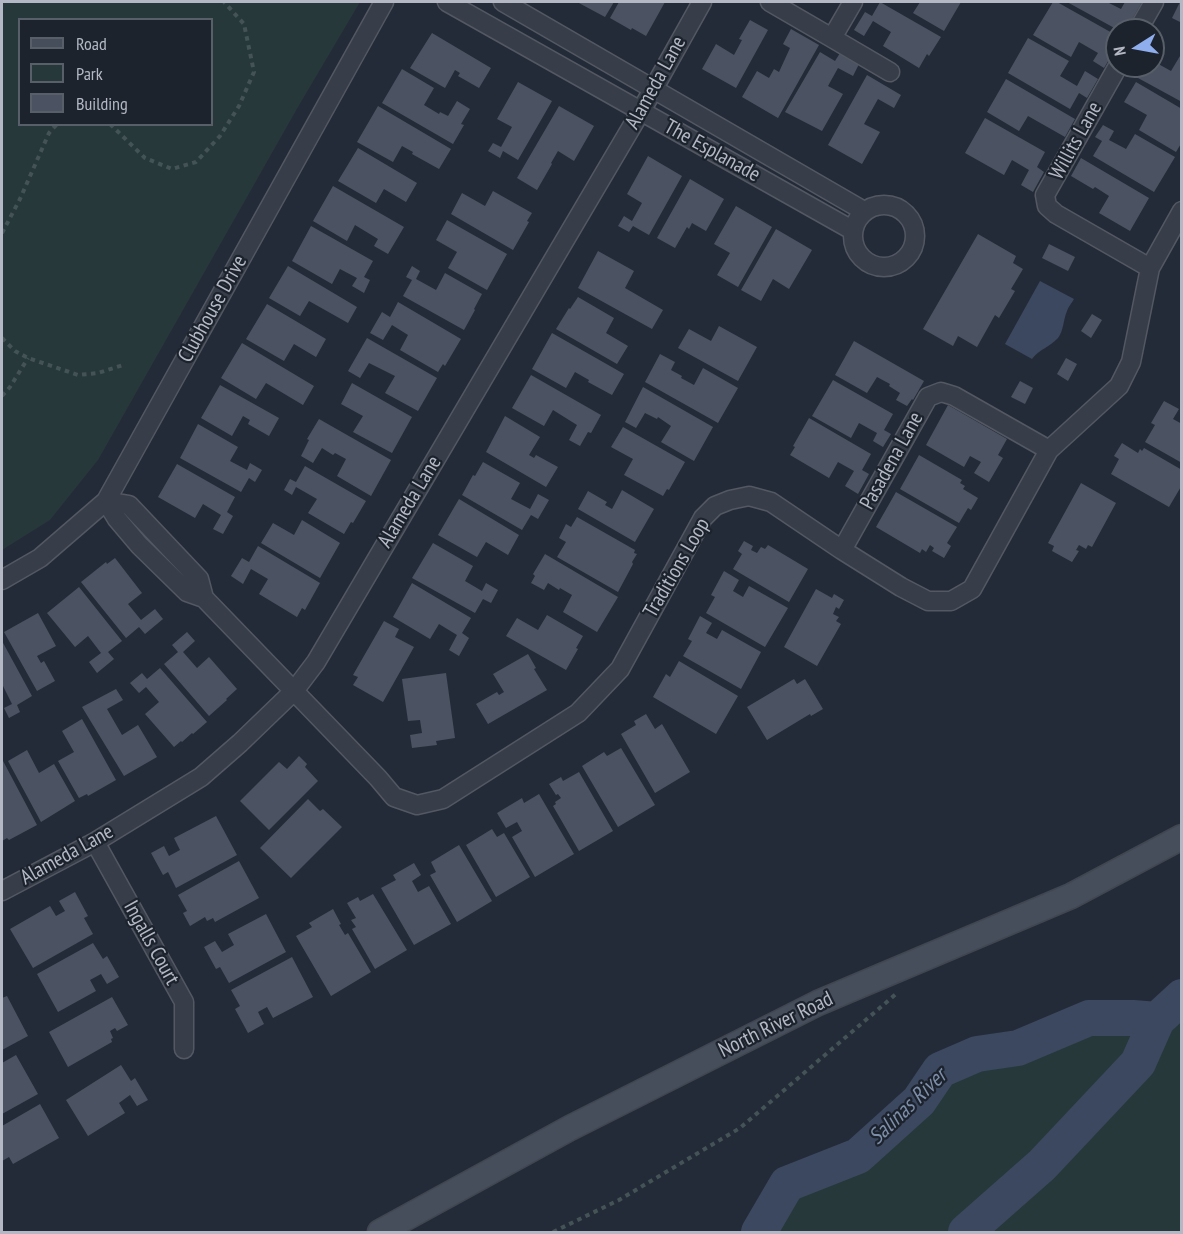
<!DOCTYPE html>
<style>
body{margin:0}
#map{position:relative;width:1183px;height:1234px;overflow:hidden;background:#242b38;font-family:"PT Sans Narrow",sans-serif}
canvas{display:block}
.frame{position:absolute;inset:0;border:3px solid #b3b8c4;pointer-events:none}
.legend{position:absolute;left:18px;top:18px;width:195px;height:108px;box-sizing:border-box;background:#1d232d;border:2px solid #595f69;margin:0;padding:8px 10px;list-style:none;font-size:18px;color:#b3b8c4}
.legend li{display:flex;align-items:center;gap:12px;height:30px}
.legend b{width:30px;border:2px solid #595f69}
.north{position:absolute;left:1105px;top:18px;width:60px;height:60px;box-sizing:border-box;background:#1d232d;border:2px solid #595f69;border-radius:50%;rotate:259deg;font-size:16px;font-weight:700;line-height:24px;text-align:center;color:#b3b8c4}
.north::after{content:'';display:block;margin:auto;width:21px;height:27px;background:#8faeed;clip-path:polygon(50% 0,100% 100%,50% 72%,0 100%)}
</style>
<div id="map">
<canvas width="1183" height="1234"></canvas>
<div class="frame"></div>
<ul class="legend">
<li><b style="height:8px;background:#464d5b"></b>Road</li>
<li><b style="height:16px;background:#27383a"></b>Park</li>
<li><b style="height:16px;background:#4b5261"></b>Building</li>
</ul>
<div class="north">N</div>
</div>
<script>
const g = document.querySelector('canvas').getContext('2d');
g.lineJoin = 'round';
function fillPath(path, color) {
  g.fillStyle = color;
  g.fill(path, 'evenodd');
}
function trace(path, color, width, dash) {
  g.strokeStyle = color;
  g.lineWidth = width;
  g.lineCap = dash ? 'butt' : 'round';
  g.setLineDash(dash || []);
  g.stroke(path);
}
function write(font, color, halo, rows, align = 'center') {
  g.font = font + ' "PT Sans Narrow",sans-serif';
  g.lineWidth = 4.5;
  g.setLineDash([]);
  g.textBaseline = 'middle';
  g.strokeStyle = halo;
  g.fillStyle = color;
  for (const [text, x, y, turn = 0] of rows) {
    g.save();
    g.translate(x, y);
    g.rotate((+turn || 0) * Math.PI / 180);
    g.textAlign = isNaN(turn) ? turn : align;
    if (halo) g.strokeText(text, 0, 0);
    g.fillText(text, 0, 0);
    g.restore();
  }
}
const green = new Path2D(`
 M2,2H360L298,107L98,460L50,520L2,550ZM20,20H212V124H20Z
 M1181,1010V1232H772L798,1190L875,1151L925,1108L943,1082L973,1065L1028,1055L1067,1036L1112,1027L1156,1032Z`);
const water = new Path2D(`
 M1040,281L1074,299C1072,303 1068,307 1067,311C1063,320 1064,330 1058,338C1050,347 1038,350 1032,359L1005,344Z`);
const river = new Path2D(`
 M759,1232L787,1184L858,1156L919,1101L940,1070L977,1054L1018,1048L1089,1018H1133L1157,1020L1182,997
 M966,1232L1042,1165L1138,1063L1157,1020`);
const building = new Path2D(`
 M577,2H614L605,17Z
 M619,2H665L646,36L632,28L631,30L610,18Z
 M880,2L941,37L929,56L927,54L919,68L883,46L891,32L873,21L864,36L854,30L865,12L872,16Z
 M920,2H961L944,31L913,13Z
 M1053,2H1057L1114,34L1105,49L1113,53L1104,68L1093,61L1098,53L1079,42L1071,57L1033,35Z
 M1067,2H1107L1121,9L1125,2H1142L1126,30H1118Z
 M1180,2H1182V23L1172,18Z
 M750,20L768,30L736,88L702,69L716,44L734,55L742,40L739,39Z
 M791,29L819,45L778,118L742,97L757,71L769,78L774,69L779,72L790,48L783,44Z
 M432,33L491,68L479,88L458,76L460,73L455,70L445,88L410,68Z
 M1028,38L1069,61L1060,76L1077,86L1085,71L1098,79L1087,98L1079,93L1070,109L1008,73Z
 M820,52L835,61L840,53L859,64L853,76L838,68L828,86L843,94L822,131L785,112Z
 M1180,56L1182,57V102L1138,78L1145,66H1153V61L1171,71Z
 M402,69L434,88L424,105L439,114L440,112L448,116L457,101L470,109L461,124L464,125L453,144L382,103Z
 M867,75L901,95L894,108L878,99L864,124L880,132L862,164L828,145Z
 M1006,79L1075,119L1065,137L1028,116L1019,131L987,112Z
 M518,82L552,101L518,160L503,151L500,158L488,151L493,143L501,147L512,127L497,119Z
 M1136,82L1182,109V142L1176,152L1139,130L1147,115L1124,102Z
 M378,106L451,149L439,169L412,154L413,152L402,146L393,162L357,142Z
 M559,106L594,126L574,161L558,151L551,163L552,164L537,190L517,178Z
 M985,118L1045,152L1037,167L1044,172L1033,192L1021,185L1029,170L1012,160L1004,175L965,153Z
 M1103,125L1114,131L1109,140L1126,149L1135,134L1175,157L1154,192L1093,156L1102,141L1095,137Z
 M358,148L417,183L406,202L384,189L376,203L338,181Z
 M648,156L682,176L649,235L633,226L629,232L618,226L624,216L632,221L642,203L627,194Z
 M1081,158L1149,198L1130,231L1099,213L1109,196L1095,187L1093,189L1071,176Z
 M690,179L724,199L706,231L692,223L689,229L687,227L675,248L657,238Z
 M333,186L404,227L388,254L374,246L378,239L355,225L347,241L313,221Z
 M493,191L532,213L527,221L529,222L513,250L451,214L462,193L485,206Z
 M736,206L772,227L738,287L717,275L730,253L714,244Z
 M447,220L507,254L487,290L448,268L457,252L436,240Z
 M311,226L373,261L364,277L370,280L364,293L352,286L357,278L340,269L332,284L292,261Z
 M776,229L812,250L789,289L773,279L761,301L741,290Z
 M978,234L1016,256L1013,263L1023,269L1011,289L1015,291L999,318L995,315L977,347L958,336L953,346L923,329Z
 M1049,244L1075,257L1068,271L1042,258Z
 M598,251L634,271L625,288L663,310L652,329L578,288Z
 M288,266L357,307L348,323L309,301L300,316L269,298Z
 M412,266L420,271L416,279L436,290L445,273L482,294L474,309L475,310L464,330L403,296L412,280L406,277Z
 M578,297L614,318L606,333L628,346L617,364L556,329L569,308L570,309Z
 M398,302L461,339L445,366L443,364L438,372L400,350L408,335L392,325L383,340L370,333L382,312L390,317Z
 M267,304L326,339L316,357L294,344L284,361L246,339Z
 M1092,314L1102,320L1091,338L1081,331Z
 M719,326L757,347L738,381L678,348L689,329L711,341Z
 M552,333L624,374L612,395L588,382L589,380L575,372L566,388L532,369Z
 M367,338L437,378L418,411L385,393L395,376L369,363L360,378L348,371Z
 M854,341L924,381L913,400L912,399L907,406L896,400L900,393L889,386L890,384L877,377L867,393L835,375Z
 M242,343L314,386L303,405L266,383L256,399L221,378Z
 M660,354L675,362L671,370L682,376L681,378L694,385L703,368L738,388L718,423L645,382Z
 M1066,358L1077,364L1068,381L1057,374Z
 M531,375L601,415L591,433L588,432L580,446L569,440L577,425L553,410L544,426L512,408Z
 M833,380L893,414L884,430L891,434L883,447L873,441L877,433L859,423L851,438L812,416Z
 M1020,381L1033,388L1025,404L1011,397Z
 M352,383L412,417L392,453L353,432L363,416L341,404Z
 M220,385L279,418L269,436L248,424L250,420L243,416L232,436L201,418Z
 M643,387L713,427L694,461L661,442L671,426L658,417L657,419L645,413L636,428L625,422Z
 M1164,401L1179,409L1173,419L1182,424V463L1145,442L1155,425L1151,423Z
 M948,405L1007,439L998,455L1003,458L989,482L974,473L981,462L970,456L964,467L926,445Z
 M505,416L540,437L529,455L534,458L536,455L558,467L546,487L486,452Z
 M809,418L871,454L862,470L869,474L858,494L845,486L854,471L838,462L829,478L790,455L795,447L793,446Z
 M319,419L391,460L371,496L337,476L346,459L335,453L333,455L322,448L313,463L301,456L309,440L307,439Z
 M198,424L238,447L230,461L247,470L250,463L262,470L255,482L249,478L241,492L180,458Z
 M623,427L685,462L669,490L667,489L663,496L624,475L633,459L611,447Z
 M1122,443L1138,453L1140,449L1142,451L1144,448L1182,470V485L1169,507L1111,474L1119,459L1114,456Z
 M919,455L962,480L960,483L965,486L963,489L978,498L971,510L968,508L959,523L900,489Z
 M483,462L520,483L511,499L530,509L538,494L549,500L538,519L531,515L522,530L462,495L473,475L475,476Z
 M177,464L235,497L227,512L233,516L223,534L213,529L221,515L203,504L195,518L158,497Z
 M305,466L366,501L353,523L351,522L344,534L308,513L317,499L296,487L292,495L284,490L290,479L296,482Z
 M1081,483L1116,503L1092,547L1088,545L1086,549L1079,545L1076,550L1079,551L1072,562L1052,551L1054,546L1048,543Z
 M622,490L654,509L635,542L578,509L588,491L607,502L605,505L612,509Z
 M896,492L957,527L947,543L951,546L944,558L932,551L934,548L930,545L926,552L922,549L920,553L876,527Z
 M459,499L519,535L508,555L486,542L477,557L438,535Z
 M577,517L635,550L634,553L637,554L632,562L633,564L618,592L557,557L566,542L559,538L566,524L571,527Z
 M302,520L340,543L320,578L261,543L273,523L294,535Z
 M744,541L753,546L751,550L757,553L761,547L765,549L768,545L808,569L789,602L733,569L742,554L738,551Z
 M433,543L473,566L465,581L482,591L486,583L498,590L491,603L483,599L475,613L412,578Z
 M258,546L320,583L305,610L302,608L297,617L259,594L268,579L251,569L243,584L231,576L242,558L249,562Z
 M545,554L618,597L597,632L563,612L572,595L560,588L559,590L548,583L544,590L531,583L535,576L533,574Z
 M115,558L142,593L128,604L141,620L155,609L163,619L145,634L139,627L126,638L81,582L106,562L107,564Z
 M724,571L739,580L733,591L743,597L749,586L788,608L765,647L706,613L715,597L711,595Z
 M412,583L471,618L462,633L469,638L459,656L449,650L457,635L439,624L430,639L393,617Z
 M79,587L122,641L108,652L114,659L97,673L89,662L101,653L88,636L75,647L47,613Z
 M816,589L832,598L834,594L844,600L839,609L836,607L833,614L839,617L836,621L841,624L817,666L784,647Z
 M38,613L56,646L37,656L41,663L44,661L55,681L37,691L4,632Z
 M547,615L583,636L576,648L578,649L566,670L506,636L517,618L538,630Z
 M700,616L712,623L706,633L717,639L722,630L761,652L741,689L683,656L692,641L688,639Z
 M384,621L399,629L395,637L414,647L383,702L353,685L358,677L353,675Z
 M187,632L195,641L183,652L197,668L209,657L237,689L226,699L227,700L209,716L164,664L178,652L172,645Z
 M2,641L32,696L17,705L20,712L9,718L4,708L12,704L2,684Z
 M528,654L536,668L534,669L547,690L488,724L476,704L497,692L499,695L504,692L493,674Z
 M679,661L738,696L716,734L653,697L666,674L670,677Z
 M160,668L207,722L193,734L192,733L182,742L181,741L174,747L145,714L159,702L146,687L139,693L130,683L142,673L147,679Z
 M446,673L455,738L436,741L437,745L412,748L410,735L422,733L420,720L408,721L402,679Z
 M794,679L797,684L805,679L823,709L811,716L810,714L767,740L747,707Z
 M116,689L123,700L107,709L122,735L138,725L157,757L124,776L82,707Z
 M646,714L655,729L662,724L690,772L655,793L621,734L636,725L634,721Z
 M82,719L116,780L88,796L87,794L79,798L58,761L74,752L62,731Z
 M621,748L655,805L618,827L582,766L604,752L607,756Z
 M27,750L39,773L54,764L75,801L41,822L8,761Z
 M299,756L307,764L305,767L318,781L269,830L240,801L279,762L287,769Z
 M2,759L37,825L9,840L7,838L2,841Z
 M579,772L613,831L579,851L553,806L556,804L555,802L561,798L558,794L556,795L549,784L561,777L563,781Z
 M539,794L574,854L535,877L512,837L522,831L517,822L506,828L497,813L522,798L524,803Z
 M308,799L320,811L323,809L342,827L291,878L260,848Z
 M216,816L237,855L176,888L168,872L163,875L151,853L164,846L169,856L180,850L174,838Z
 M492,829L497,837L504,833L530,877L496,897L466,845Z
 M459,845L492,901L457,922L430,875L436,872L431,862Z
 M239,861L259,898L215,922L213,918L207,921L205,917L190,926L183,913L187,911L178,895Z
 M414,863L421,875L412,881L418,892L429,886L451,924L414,945L381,888L396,880L393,875Z
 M75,892L88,916L84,918L93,934L33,968L10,929L50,906L56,916L65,911L59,901Z
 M373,894L407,950L375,969L352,929L356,927L351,920L356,918L347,903L358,897L360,901Z
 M333,909L341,924L339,925L345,935L348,933L371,972L331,996L296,936L312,927L309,923Z
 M266,914L286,952L229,983L220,967L216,969L204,947L215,941L222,952L234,945L228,934Z
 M93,943L103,959L107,956L119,977L107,984L101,974L90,980L96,991L58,1012L37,974Z
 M292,957L313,997L273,1018L267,1007L258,1012L264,1024L248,1033L235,1009L240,1006L231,990Z
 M7,996L28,1036L2,1050V998Z
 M112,997L128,1025L117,1031L115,1028L110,1031L113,1038L111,1039L112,1042L68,1067L49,1032Z
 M16,1055L38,1094L2,1114V1063Z
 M121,1065L131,1081L135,1078L148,1100L137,1106L130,1095L119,1103L125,1113L88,1136L66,1100Z
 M40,1104L59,1138L13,1164L9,1157L2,1161V1126Z`);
const path = new Path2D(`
 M110,124L145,158L172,169L196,162L220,136L239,106L254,72L244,24L224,2
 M2,233L20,199L49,133L57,124
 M2,338L15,351L28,358L78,375L98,373L123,365
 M2,396L10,387L28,358
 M553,1232L619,1200L740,1128L896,994`);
const street = new Path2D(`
 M447,2L852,230
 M503,2L864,211
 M770,2L832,38L853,2
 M1138,30L1154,2
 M832,38L890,72
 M1118,66L1045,195L1047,206L1056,214L1150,268
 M853 236a31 31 0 1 1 62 0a31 31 0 1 1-62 0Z
 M106,501L117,519L139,545L187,592L204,598L378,778L394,797L417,805L443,799L578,713L620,669L703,518L715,506L730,500L749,496L771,502L842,550L901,587L928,601H951L972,589L1049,450L1119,386L1131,362L1150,268L1182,211
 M106,501L129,505L199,579L204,598
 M842,550L928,397L941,392L954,396L1049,450
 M2,580L40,558L106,501L384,2
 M95,842L184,1002V1049
 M2,891L95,842L201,777L240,743L294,691L316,662L641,111L702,2`);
const secondary = new Path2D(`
 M380,1232L570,1128L818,1003L1071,896L1182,837`);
const streetNames = [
 ["Alameda Lane",656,83,-61],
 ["Willits Lane",1076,141,-61],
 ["The Esplanade",712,151,29],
 ["Clubhouse Drive",213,309,-61],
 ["Pasadena Lane",892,461,-61],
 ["Alameda Lane",410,502,-59],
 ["Traditions Loop",677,568,-60],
 ["Alameda Lane",67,855,-29],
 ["Ingalls Court",151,943,61],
 ["North River Road",776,1025,-26]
];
const waterNames = [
 ["Salinas River",908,1107,-44]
];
fillPath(green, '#27383a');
fillPath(water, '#3b485f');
trace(river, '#3b485f', 36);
fillPath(building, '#4b5261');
trace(street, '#535863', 21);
trace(secondary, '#414751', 27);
trace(path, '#445356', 4, [4.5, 4.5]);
trace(street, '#383e49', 18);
trace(secondary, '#464d5b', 24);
write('21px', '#b3b8c4', '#1d232d', streetNames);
write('italic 22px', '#7d8eaa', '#1d232d', waterNames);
</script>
